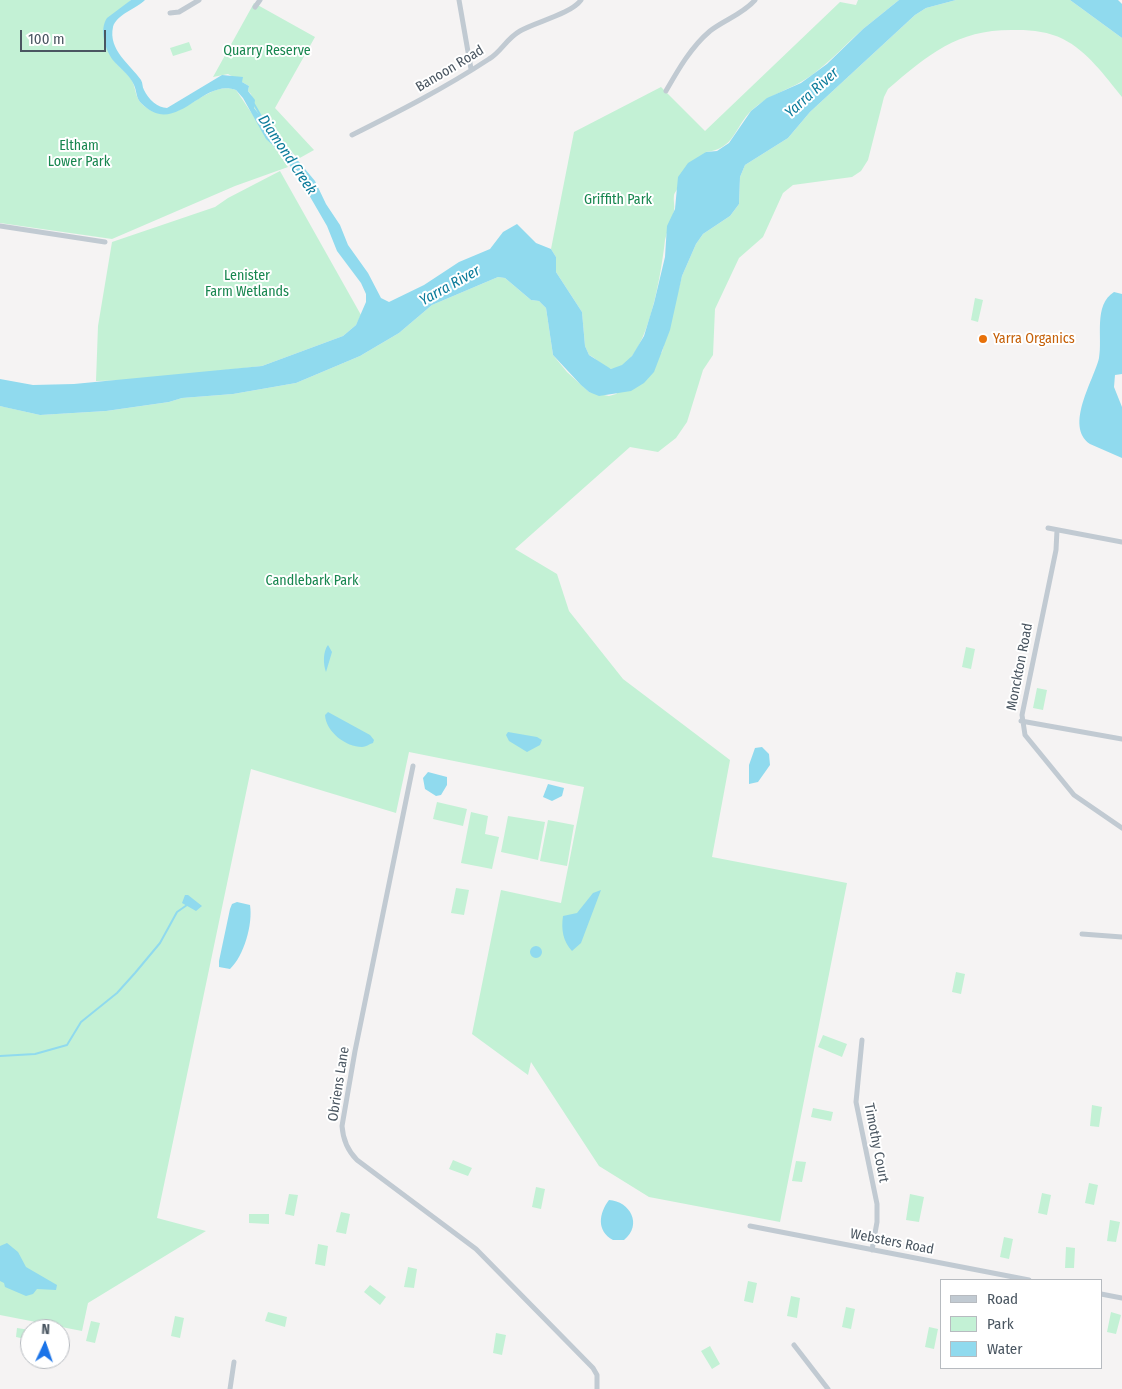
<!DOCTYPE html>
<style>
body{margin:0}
#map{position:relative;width:1122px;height:1389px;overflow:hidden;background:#f5f3f3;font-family:"Fira Sans Condensed",sans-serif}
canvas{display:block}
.legend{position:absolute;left:940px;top:1279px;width:162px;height:90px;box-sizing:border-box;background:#fff;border:1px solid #b7bbc0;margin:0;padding:6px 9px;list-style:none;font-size:15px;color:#4a5661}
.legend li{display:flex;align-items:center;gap:10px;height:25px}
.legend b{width:25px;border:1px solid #b7bbc0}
.north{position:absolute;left:20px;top:1319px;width:50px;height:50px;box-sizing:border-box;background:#fff;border:1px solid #b7bbc0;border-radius:50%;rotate:3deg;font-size:14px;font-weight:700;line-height:20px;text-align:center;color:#4a5661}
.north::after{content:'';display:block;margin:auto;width:18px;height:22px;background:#1a73e8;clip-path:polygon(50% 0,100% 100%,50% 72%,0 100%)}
.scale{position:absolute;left:20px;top:30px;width:86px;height:22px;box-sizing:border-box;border:2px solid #4a5661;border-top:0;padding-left:6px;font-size:15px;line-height:18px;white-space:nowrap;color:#4a5661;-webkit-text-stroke:4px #fff;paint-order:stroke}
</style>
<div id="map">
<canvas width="1122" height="1389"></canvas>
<ul class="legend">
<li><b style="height:6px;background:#c1cad2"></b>Road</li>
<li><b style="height:14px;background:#c3f1d5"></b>Park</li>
<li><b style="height:14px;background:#90daee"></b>Water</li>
</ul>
<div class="north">N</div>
<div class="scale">100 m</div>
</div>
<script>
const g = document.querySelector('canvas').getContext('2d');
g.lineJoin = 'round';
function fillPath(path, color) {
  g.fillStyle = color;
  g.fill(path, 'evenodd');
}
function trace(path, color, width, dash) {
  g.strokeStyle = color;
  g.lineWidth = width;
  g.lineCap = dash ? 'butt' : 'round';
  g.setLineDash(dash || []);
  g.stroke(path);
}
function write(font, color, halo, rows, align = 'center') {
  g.font = font + ' "Fira Sans Condensed",sans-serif';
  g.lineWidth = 4;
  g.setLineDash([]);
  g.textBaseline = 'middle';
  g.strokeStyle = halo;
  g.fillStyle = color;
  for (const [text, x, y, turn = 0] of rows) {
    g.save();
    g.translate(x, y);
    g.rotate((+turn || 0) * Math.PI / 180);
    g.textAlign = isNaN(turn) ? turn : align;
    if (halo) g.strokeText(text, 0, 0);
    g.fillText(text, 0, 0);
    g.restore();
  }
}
const green = new Path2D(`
 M0,0H131L104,26C105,36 109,54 115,62C120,68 126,72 131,79C136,87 135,97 141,103C175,137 203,78 236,90L288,167L235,186L112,239L0,223Z
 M858,0H899C887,10 875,19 863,29C846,44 831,61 812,75C793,89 769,94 752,110C734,127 735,149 706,152C700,161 677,187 674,195C673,200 675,206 674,211C672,221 667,230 665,240C662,267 648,368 612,369C603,369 597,358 589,355L585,346L582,312L556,272V257L551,249L574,132L661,87L705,131L840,2L856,5Z
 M956,0H1070L1122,38V97C1105,76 1087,51 1063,39C1049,32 1033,30 1018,30C959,28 930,53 888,89L884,97L868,160L861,171L852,177L793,185L783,193L763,237L739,258L715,309L713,355L703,370L687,422L676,438L658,452L630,447L515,549L557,574L569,611L623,679L730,760L712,857L847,883L780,1222L649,1197L599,1166L531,1062L528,1075L472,1034L501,890L561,903L584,787L409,752L396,813L251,769L157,1218L206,1231L88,1303L82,1331L0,1315V406L40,415L106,411L169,402L182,398L233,394L296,383L360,356L399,333L432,305L498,277L505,278L531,300L539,301L546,308L553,355L567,372L589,392L609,396L616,394L662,352L682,276L696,244L703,234L730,216L739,204L740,177L745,165L788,138L810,112L915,15L926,8Z
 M254,3L315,37L275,108L314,150L298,159L254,108L251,94L248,91L249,86L228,74L213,77Z
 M189,42L192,50L173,56L170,48Z
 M280,171L361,315L356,325L343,336L262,366L136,380L96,381L98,326L112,242L215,207L228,198Z
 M975,298L983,300L978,322L971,320Z
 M966,647L975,649L971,669L962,667Z
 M1037,688L1047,690L1043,710L1033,708Z
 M437,802L467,809L463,826L433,819Z
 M471,812L488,816L485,834L499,837L492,869L461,863Z
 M508,816L545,822L538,860L501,852Z
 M548,820L574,825L567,866L540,861Z
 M456,888L469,890L464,915L451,913Z
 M956,972L965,974L961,994L952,992Z
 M823,1035L847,1044L842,1057L818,1047Z
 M1092,1105L1102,1107L1099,1127L1090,1126Z
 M813,1108L833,1112L831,1121L811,1117Z
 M453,1160L472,1168L468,1176L449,1169Z
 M796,1161L806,1162L802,1182L792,1181Z
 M1089,1183L1098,1185L1094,1205L1085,1203Z
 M536,1187L545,1189L541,1209L532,1207Z
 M1042,1193L1051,1195L1047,1215L1038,1213Z
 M289,1194L298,1195L294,1216L285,1214Z
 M910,1194L924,1197L919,1222L906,1220Z
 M341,1212L350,1214L346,1234L336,1232Z
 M249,1214H269V1224L249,1223Z
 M1110,1220L1120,1222L1116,1242L1107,1241Z
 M1004,1237L1013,1239L1009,1259L1000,1257Z
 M318,1244L328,1246L325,1266L315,1264Z
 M1066,1247L1075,1248L1074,1268H1065Z
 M408,1267L417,1269L414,1288L404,1287Z
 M748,1281L757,1283L753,1303L744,1301Z
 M370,1285L386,1297L380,1305L364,1292Z
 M791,1296L800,1298L797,1318L787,1316Z
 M846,1307L855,1309L851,1329L842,1327Z
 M268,1312L287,1317L285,1327L265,1321Z
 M1111,1312L1121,1315L1116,1334L1107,1332Z
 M175,1316L184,1318L180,1338L171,1336Z
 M91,1321L100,1323L95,1343L86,1341Z
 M929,1327L938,1329L934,1349L925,1347Z
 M17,1328L30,1330V1340L16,1337Z
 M496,1333L506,1335L502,1355L493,1353Z
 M710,1346L720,1364L712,1369L701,1351Z`);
const water = new Path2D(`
 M131,0H145C137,8 116,15 113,27C108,50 130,64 141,80C143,83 142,87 144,90C148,99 158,108 167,108L222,75L243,77L242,82L249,86L248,91L255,100L254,108L315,181L326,204L340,225L348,245L368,273L381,298L389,302L424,285L459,262L490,249L503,232L517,224L536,243L551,249L556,257V272L582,312L585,346L589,355L611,369L622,365L632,356L644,336L654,303L665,257L667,226L675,209L678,177L688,163L706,152L717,151L729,143L751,111L767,98L801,83L827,64L863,29L899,0H956L926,8L915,15L810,112L788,138L745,165L740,177L739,204L730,216L703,234L696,244L682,276L670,330L654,372L644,383L631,391L599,396L589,392L581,385L553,355L546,308L539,301L531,300L505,278L498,277L432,305L399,333L360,356L296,383L233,394L182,398L169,402L106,411L40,415L4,407L0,406V379L33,385L74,384L262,366L343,336L356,325L366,302V294L361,283L337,251L327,226L298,176L276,148L266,139L243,98L236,90C202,77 176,139 141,103C136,98 137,92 134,85C129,74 119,68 112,59C105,48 99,30 107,18Z
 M1070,0H1118L1122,4V38Z
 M1114,292L1122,294V374L1115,375L1114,387L1122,407V458L1090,444C1064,426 1094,380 1099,358C1103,338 1093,305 1114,292Z
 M328,645L332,652L326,672C323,664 323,651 328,645Z
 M328,712L370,735L374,740L373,743C369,744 366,747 362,747C346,747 326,732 325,715Z
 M508,732L537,737L542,740L540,745L527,752L509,741L506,735Z
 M762,747L769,754L770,765L758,782L749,784V765L755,748Z
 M428,772L447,777V785L441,795L436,796L425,789L423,778Z
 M548,784L564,788L562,796L552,801L543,797Z
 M601,890L581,943L572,951C563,941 561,930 563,916L577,913L593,893Z
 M185,895H188L202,906L196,911L182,903Z
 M237,902L250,905C253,924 244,956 230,969L219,967V961L230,909L232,904Z
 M530 952a6 6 0 1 1 12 0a6 6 0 1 1-12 0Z
 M609,1200C630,1201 643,1225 624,1240H613C596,1231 599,1213 609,1200Z
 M7,1243L18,1252L26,1267L57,1285L56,1290L37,1289L33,1294L26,1296L5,1287L4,1283L0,1281V1246Z`);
const stream = new Path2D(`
 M254,104L262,118
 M0,1056L35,1054L67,1045L81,1022L117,993L135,973L160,943L177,912L187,905`);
const street = new Path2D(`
 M459,0L471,69
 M255,7L260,0
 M170,13L179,12L199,0
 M666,91C678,70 691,47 710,31C724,20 743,14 755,0
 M352,135C398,112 445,88 489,59C501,52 506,39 520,31C535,22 571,14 581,0
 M0,226L105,242
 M1048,528L1122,542
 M1057,530L1056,550L1022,715L1025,735L1074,795L1122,828
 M1021,721L1122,739
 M413,766L355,1051L342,1126C343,1140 347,1150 357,1160L476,1249L593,1368L597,1375V1389
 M1082,934L1122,937
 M862,1040L856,1102L877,1204V1222L872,1250
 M750,1226L1029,1280
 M1101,1294L1122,1298
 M794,1345L828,1389
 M230,1389L234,1362`);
const markers = [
 [983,339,5,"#e8710a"]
];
const parkNames = [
 ["Quarry Reserve",267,51],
 ["Eltham",79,146],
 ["Lower Park",79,162],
 ["Griffith Park",618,200],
 ["Lenister",247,276],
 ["Farm Wetlands",247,292],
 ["Candlebark Park",312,581]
];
const streetNames = [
 ["Banoon Road",450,69,-31],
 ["Monckton Road",1020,667,-79],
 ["Obriens Lane",339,1084,-81],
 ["Timothy Court",876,1143,79],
 ["Websters Road",892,1242,11]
];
const foodNames = [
 ["Yarra Organics",993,339]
];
const waterNames = [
 ["Yarra River",812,93,-42],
 ["Diamond Creek",287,155,56],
 ["Yarra River",450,286,-29]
];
fillPath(green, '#c3f1d5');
fillPath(water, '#90daee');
trace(stream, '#90daee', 2);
trace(street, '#c1cad2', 5);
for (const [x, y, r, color] of markers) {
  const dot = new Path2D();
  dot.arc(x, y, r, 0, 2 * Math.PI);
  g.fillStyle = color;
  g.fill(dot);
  trace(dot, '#fff', 2);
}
write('14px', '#17864f', '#fff', parkNames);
write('14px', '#4a5661', '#fff', streetNames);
write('14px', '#c56008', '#fff', foodNames, 'left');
write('italic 15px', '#0c7c9b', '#fff', waterNames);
</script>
